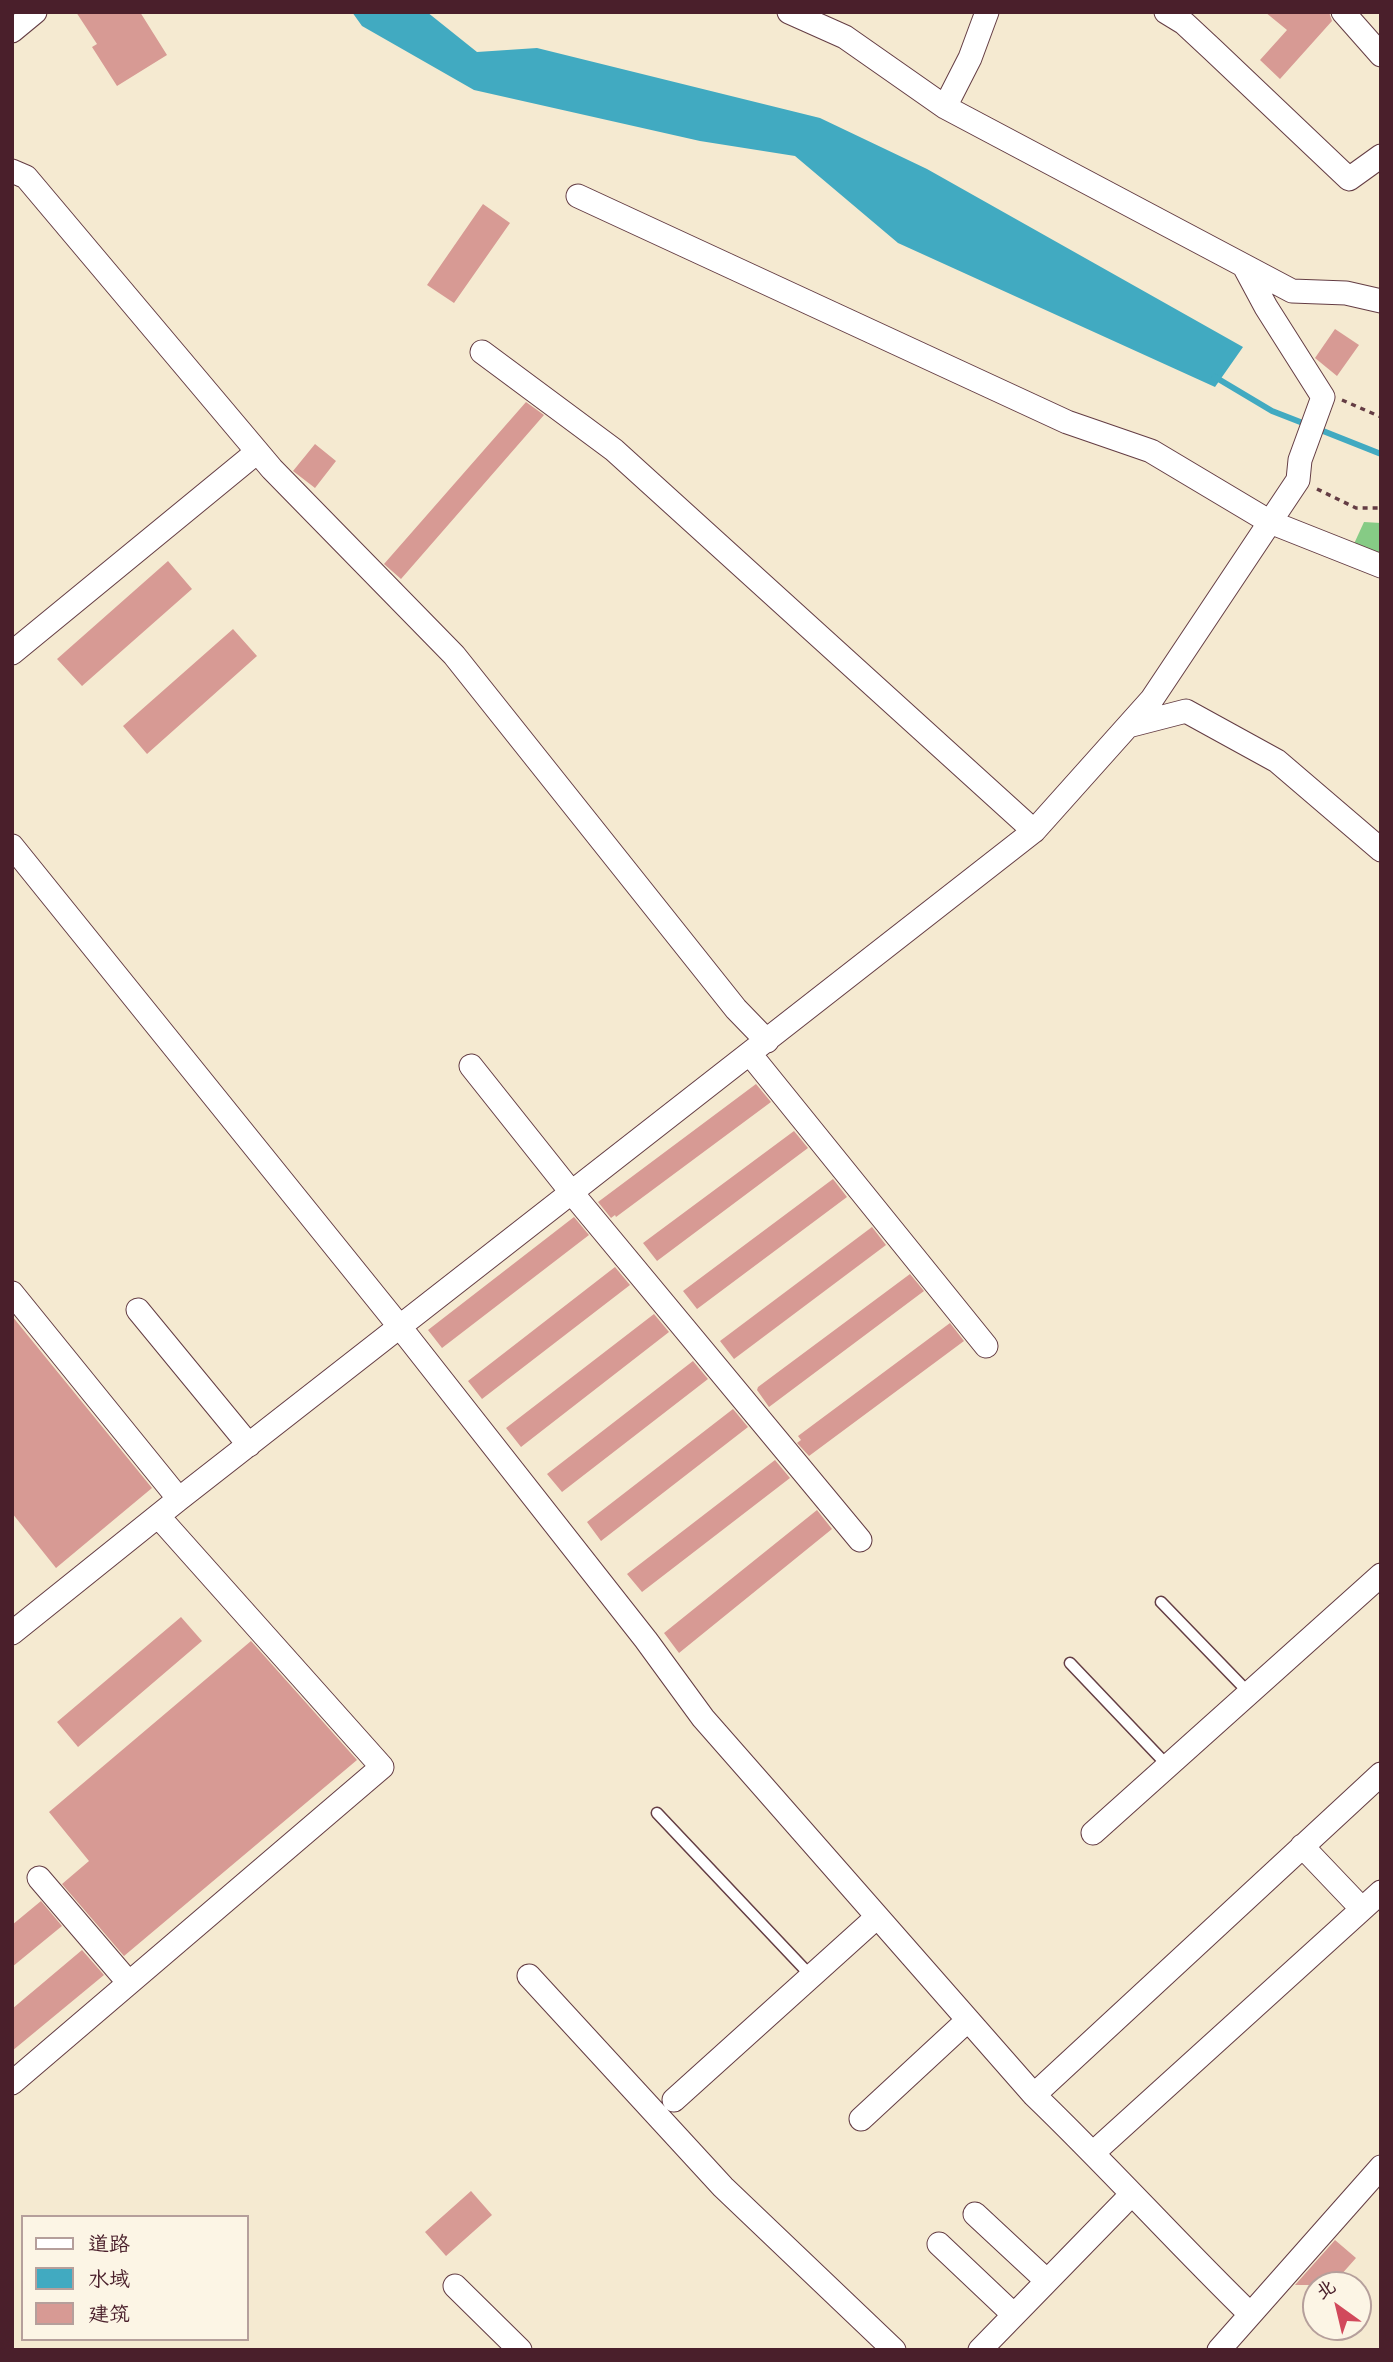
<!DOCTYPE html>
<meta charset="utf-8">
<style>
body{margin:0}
#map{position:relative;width:1393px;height:2362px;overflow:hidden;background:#f5ead1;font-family:Mynerve,"LXGW WenKai TC",sans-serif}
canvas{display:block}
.frame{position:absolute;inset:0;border:14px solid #4a1f2b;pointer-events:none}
.legend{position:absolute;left:21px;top:2215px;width:228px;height:126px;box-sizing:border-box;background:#fcf5e5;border:2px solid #b59f9b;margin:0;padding:9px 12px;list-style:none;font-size:21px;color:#4a1f2b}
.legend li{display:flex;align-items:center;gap:14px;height:35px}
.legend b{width:35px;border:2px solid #b59f9b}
.north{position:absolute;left:1302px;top:2271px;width:70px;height:70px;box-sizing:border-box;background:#fcf5e5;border:2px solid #b59f9b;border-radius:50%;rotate:326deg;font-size:19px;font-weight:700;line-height:28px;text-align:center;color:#4a1f2b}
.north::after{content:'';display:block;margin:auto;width:24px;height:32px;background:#d1495b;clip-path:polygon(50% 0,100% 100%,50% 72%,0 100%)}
</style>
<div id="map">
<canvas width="1393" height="2362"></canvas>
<div class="frame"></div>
<ul class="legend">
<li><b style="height:9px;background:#fff"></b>道路</li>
<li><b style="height:19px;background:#41aac1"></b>水域</li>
<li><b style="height:19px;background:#d79a94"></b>建筑</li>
</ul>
<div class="north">北</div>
</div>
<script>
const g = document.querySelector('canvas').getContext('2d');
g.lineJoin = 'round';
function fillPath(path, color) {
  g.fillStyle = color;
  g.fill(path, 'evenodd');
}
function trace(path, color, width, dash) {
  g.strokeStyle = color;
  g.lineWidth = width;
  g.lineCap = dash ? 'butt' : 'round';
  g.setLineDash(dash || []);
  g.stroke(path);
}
const green = new Path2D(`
 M1364,522L1381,523V556L1353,546Z`);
const water = new Path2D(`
 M352,12H427L477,52L537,48L820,118L927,169L1243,347L1215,387L898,243L795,156L700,141L474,90L362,26Z`);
const stream = new Path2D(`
 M1215,377L1272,411L1308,425
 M1318,429L1381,454`);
const building = new Path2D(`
 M76,12H140L167,55L117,86L92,47L97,44Z
 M1265,12H1329L1332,21L1280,79L1260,60L1287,30Z
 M483,204L510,223L454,303L427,285Z
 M1335,329L1359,345L1337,376L1315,358Z
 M526,402L544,415L401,579L384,564Z
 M315,444L336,461L315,488L293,471Z
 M168,561L192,589L82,686L57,659Z
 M233,629L257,656L147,754L123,726Z
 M756,1084L771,1102L616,1217L615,1215L611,1218L598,1202Z
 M794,1131L808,1148L657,1261L643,1243Z
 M833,1179L847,1197L697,1309L683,1291Z
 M574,1217L589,1235L442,1348L428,1330Z
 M872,1227L886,1245L734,1359L720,1341Z
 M615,1267L630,1285L482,1399L468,1381Z
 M910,1274L924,1291L769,1407L757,1390L758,1387Z
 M654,1314L669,1332L521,1447L506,1428Z
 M12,1316L152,1488L56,1568L12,1513Z
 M950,1323L964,1341L809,1456L797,1443L801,1440L798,1436Z
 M693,1361L708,1379L562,1492L547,1474Z
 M733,1409L748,1427L601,1541L587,1522Z
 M775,1460L790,1478L642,1592L627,1574Z
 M817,1510L832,1529L679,1653L664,1633Z
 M181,1617L202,1641L78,1747L57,1722Z
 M251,1641L357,1760L124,1956L62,1884L89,1861L49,1812Z
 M41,1901L62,1926L12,1967V1925Z
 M82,1950L104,1975L12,2051V2009Z
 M471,2191L492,2215L446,2256L425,2232Z
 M1335,2240L1356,2258L1332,2285H1295Z`);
const path = new Path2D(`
 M1342,400L1381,417
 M1317,489L1356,508H1381`);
const service = new Path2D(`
 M1161,1602L1249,1693
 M1070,1663L1168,1766
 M657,1813L811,1976`);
const minor = new Path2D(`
 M789,12L845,37L945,107L1292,291L1346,293L1381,301
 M1166,12L1184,23L1213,50L1349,179L1381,156
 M1343,12L1381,55
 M12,31L35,12
 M945,107L970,58L987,12
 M12,171L26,177L272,469L454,655L736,1009L767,1041
 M578,196L1067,422L1151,451L1270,522L1381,566
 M482,352L614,450L1034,831
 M12,653L257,452
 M1128,726L1186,711L1277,761L1381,850
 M12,846L400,1327L646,1640L703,1718L1034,2095C1108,2166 1176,2242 1250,2314
 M750,1054L986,1346
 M471,1066L572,1193L860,1540
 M12,1293L179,1499
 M138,1310L249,1445
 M12,1633L179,1499L1034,831L1152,699L1298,480L1300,460L1323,397L1266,307L1244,266
 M1093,1833L1381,1575
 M1302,1846L1362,1909
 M39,1878L129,1983
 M529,1976L723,2187L894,2350
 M12,2083L382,1767L158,1516
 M1034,2095L1381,1774
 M674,2100L877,1917
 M861,2119L968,2020
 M1093,2153L1381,1892
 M975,2214L1047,2281
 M939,2244L1014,2315
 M455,2286L520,2350
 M980,2350L1132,2194
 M1219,2350L1381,2167`);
fillPath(green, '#86cb85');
fillPath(water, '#41aac1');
trace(stream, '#41aac1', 6);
fillPath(building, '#d79a94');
trace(service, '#643d44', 13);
trace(minor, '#643d44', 25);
trace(path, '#643d44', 3.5, [5, 5]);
trace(service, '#fff', 10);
trace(minor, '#fff', 23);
</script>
